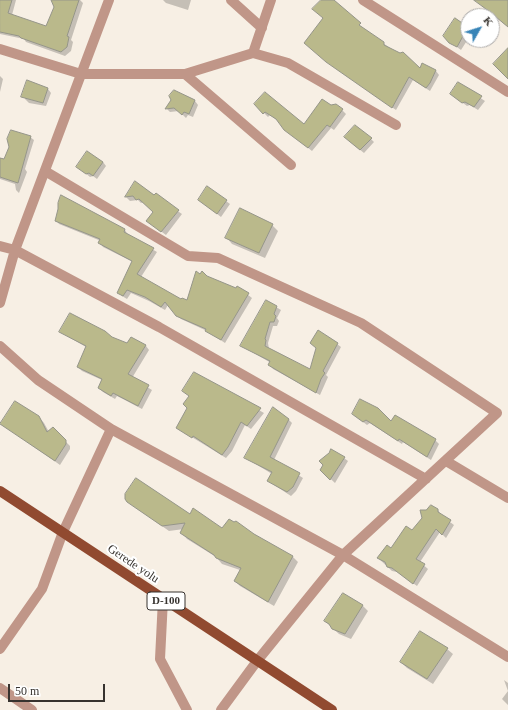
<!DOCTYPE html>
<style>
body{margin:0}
#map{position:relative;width:508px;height:710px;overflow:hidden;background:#f7efe4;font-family:Georgia,serif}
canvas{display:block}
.north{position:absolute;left:460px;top:8px;width:40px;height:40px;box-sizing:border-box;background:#fff;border:1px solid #afadac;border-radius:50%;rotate:51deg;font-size:11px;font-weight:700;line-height:16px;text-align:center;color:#37332f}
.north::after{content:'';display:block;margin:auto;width:14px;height:18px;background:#3884b7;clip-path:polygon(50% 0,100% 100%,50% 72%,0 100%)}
.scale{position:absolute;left:8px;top:684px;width:97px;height:18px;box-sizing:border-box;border:2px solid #37332f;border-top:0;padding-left:5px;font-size:12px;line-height:14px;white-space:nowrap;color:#37332f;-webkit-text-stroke:3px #fff;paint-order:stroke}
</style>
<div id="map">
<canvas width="508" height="710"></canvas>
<div class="north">K</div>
<div class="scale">50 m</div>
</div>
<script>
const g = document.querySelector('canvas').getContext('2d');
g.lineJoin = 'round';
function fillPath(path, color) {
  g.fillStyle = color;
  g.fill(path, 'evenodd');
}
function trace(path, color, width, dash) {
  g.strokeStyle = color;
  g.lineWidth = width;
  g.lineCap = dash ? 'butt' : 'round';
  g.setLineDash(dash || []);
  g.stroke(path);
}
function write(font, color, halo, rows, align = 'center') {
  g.font = font + ' Georgia,serif';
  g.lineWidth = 4;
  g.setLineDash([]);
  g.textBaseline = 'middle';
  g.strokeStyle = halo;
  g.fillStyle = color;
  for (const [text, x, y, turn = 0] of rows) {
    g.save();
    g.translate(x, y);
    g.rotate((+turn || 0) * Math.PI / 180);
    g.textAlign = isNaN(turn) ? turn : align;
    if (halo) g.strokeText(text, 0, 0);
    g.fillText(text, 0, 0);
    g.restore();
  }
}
const shadow = new Path2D(`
 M0,0H16L12,15L46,27L55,7L54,0H80L83,3L71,40L73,42L71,51L65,56L26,42L24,39L0,34Z
 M163,0H191L188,10L166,3Z
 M321,0H333L363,29L420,69L423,64L436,71L439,75L430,91L413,80L396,110L331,65Z
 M480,0H508V27L482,6L478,2Z
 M456,19L468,29V39L461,50L450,42Z
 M0,76L3,79L0,92Z
 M32,83L48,89L51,93L46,106L29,103L25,99Z
 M459,84L485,101L478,110L470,105L467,106L451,94Z
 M195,101L198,105L193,117L188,115L186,118L179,111L170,112L167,109Z
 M255,104L304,126L331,106L342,110L346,114L334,130L331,128L312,151L289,133L278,121L270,115L268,117Z
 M30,137L34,140L25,169L27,172L19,193L16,190L15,184L0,179V163L14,176Z
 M371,139L374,142L364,153L349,141Z
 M103,162L106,166L97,179L93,176L90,177L78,167Z
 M135,182L182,214L166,235L151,224L154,212L144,202L141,203L138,200L130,201L126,197Z
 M199,200L226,201L230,204L221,217Z
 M56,220L125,230L128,235L157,252L141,277L182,301L187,302L207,277L237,289L238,287L252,298L225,343L207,331L181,319L168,305L165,310L149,301L131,293L127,299L122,296L119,293L133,262L103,247L100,243L101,241L59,224Z
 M272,225L278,231L265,258L232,244L227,238Z
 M266,301L281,310L277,318L279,321L277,326H273L268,343L269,349L310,370L337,344L341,347L326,375L328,377L320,395L273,369L270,365L271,363L242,346Z
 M60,332L112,338L128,344L131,338L146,346L149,350L132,378L152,390L142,409L117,396L115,399L103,392L99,388L102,380L82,371L78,367L86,347Z
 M195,373L264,413L251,429L245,425L232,451L226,458L177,428L188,408L190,397L184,391Z
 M353,414L391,422L435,440L439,444L431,460L403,442L402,444L370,423L367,425Z
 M39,417L44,423L49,432L53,429L70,446V449L60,465L2,424Z
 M288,419L292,423L274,460L303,478L296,491L291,496L268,481L272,474L246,458Z
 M344,458L348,461L335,483L321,470Z
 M128,502L190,516L292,556L298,562L274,606L240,586L235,581L240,570L222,564L216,557L187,539L182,533L184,529L169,531Z
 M438,510L442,516L454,525L446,538L440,532L420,562L428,569L417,586L397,572L392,571L378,558L392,550Z
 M362,605L368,611L351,639L339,634L325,621Z
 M447,649L453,654L433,684L407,668L401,662Z
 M504,680L508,683V691Z
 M508,691V705L502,699Z`);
const building = new Path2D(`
 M0,0H12L8,13L46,26L54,7L51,0H79L67,36L69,37L67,47L61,52L21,38L19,36L0,32Z
 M321,0H334L361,23L359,25L384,42V45L400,53L403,52L420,68L422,63L436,70L430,83L426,88L409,77L392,108L326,62L304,43L323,18L312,9Z
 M474,0H508V27L490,12Z
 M455,18L468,27L457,47L449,43L443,36Z
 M508,48V79L493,64Z
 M27,80L48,88L43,103L21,97Z
 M458,82L482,96L474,107L465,102L462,103L450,94Z
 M174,90L195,100L189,114L184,112L182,115L174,108L165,109L171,100L169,96Z
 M265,92L304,124L322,99L331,105L336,104L343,109L330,127L327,125L308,148L284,130L276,119L265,112L263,114L254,104Z
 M355,125L372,138L360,150L344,137Z
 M11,130L31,136L18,183L0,177V158L4,159L9,147L7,139Z
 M87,151L103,162L93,176L89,173L86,174L76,167Z
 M135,181L154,195L156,193L179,210L161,232L146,221L153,212L139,199L136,200L133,196L125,197Z
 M207,186L227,200L217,214L198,200Z
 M61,195L125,229L124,232L154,248L137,274L181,299L182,298L187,300L196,271L200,274L202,271L207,276L236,288L237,286L249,293L221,340L205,331L206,329L176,316L165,302L161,307L145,297L127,290L123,296L117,293L132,261L98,243L100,239L55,221L58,209V203Z
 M240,208L273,224L259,253L225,238Z
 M266,300L277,306L274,314L276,316L274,322H270L265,339L266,340L265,346L310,369L316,348L310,343L318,330L338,343L323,371L325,373L321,379L316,393L268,365L270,361L240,346Z
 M70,313L105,331L112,337L127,343L131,337L146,345L128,374L149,385L138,406L113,393L111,396L98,388L102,379L77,367L86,346L59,332Z
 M194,372L261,408L247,426L241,422L228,447L222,455L193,436L192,438L176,428L187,408L183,404L189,396L182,391Z
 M360,399L378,408L391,421L395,415L436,439L427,457L399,439L398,441L366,420L363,422L352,414Z
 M15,401L39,416L47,432L53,427L66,440V444L55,461L0,424Z
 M273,407L289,419L270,457L300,473L293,487L287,492L267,481L272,472L244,458Z
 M331,449L345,457L330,480L320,470L323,465L319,461L329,453Z
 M136,478L190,514L193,508L222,528L229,519L234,522L236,521L254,534L293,556L268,602L234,581L241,568L216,558L214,555L180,533L185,523L162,526L127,502L125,499V494Z
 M431,505L438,509V512L451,520L442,535L436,529L416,559L425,564L413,584L392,568L387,567L385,562L377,558L387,545L391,548L406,526L412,530L422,518L420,510H426Z
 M343,593L363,605L345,634L332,629L329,624L324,621Z
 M420,631L448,648L427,679L400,662Z`);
const minor = new Path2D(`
 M231,0L262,28
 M363,0L508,92
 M0,49L81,74H185L253,53L271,0
 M253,53L288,63L396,125
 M185,74L291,165
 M45,171L188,256L218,258L361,323L497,413L343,555L257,661L221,710
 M0,246L15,250L159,327L426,479
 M0,303L15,250L109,0
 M0,346L38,380L111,429L63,532L42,589L0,649
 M111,429L343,555L508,657
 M446,461L508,498
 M163,599L160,659L187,710
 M0,688L32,710`);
const major = new Path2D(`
 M0,491L332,710`);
const shields = [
 [166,601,38]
];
const shieldNames = [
 ["D-100",166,601]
];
const streetNames = [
 ["Gerede yolu",133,564,34]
];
fillPath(shadow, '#0003');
fillPath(building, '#bab98b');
trace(building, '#959589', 1);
trace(minor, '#c09688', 10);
trace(major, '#914a30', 10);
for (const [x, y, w] of shields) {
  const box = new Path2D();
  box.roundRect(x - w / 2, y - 9, w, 18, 3);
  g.fillStyle = '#fff';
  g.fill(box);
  trace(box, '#37332f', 1);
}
write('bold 11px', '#37332f', null, shieldNames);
write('12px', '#37332f', '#fff', streetNames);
</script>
